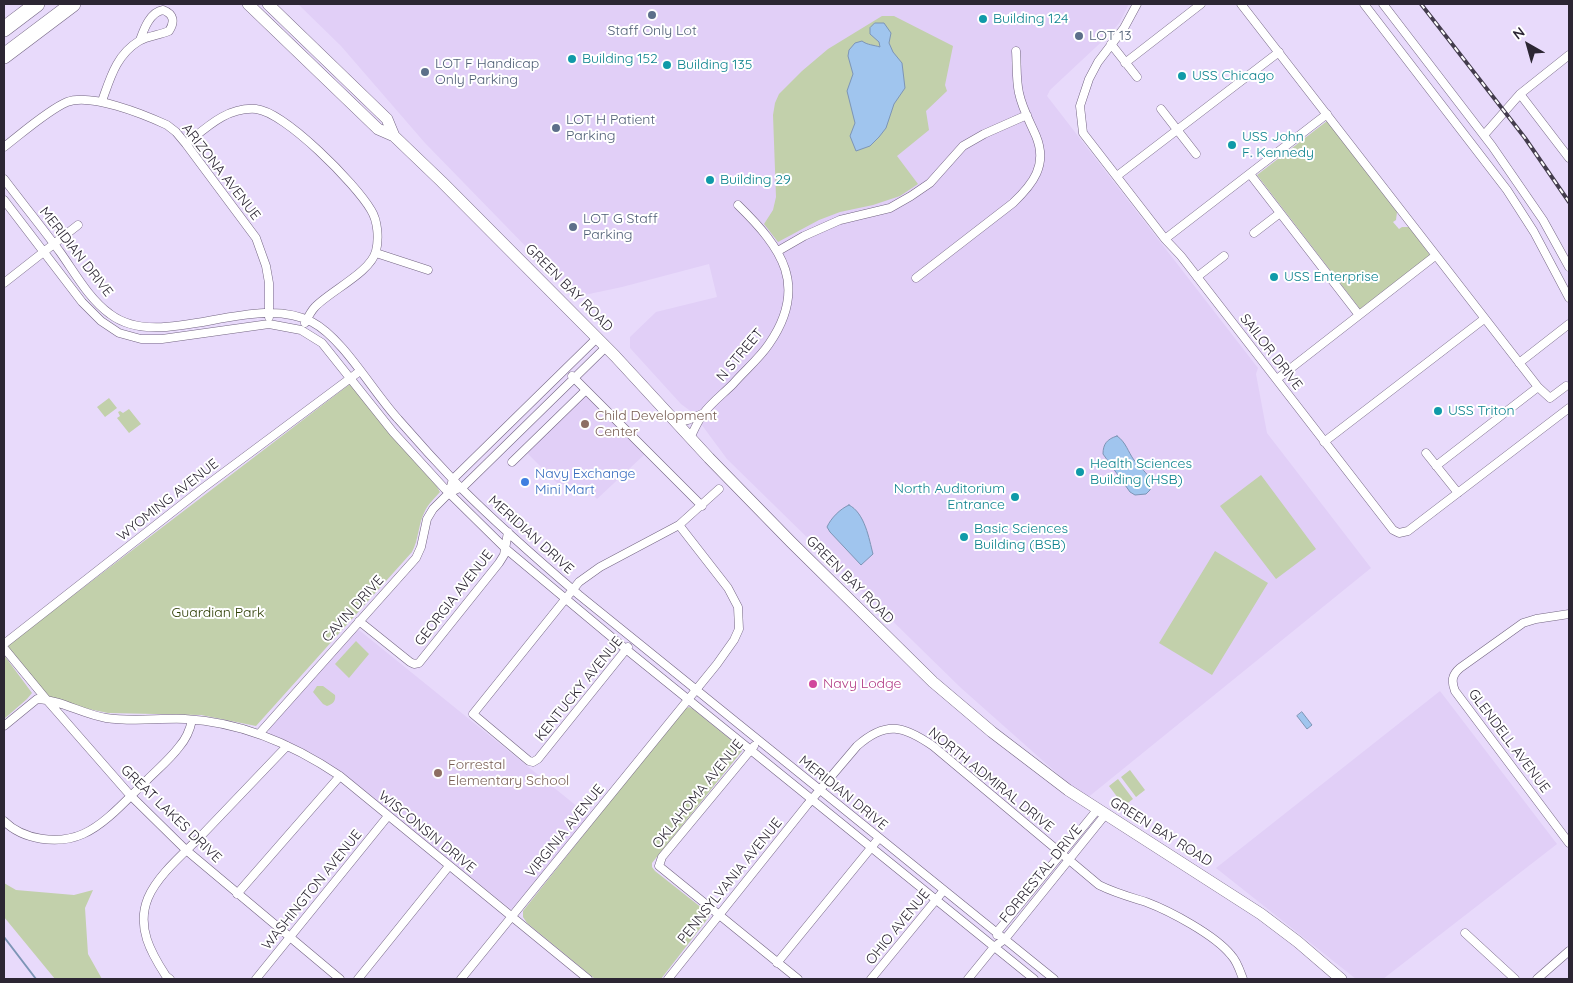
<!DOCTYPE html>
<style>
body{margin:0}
#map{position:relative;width:1573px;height:983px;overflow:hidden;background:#e8dafb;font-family:Quicksand,sans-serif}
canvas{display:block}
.frame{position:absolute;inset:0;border:5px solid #2c2633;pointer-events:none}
.north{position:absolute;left:1503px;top:20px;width:50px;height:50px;-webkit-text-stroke:4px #fff;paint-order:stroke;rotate:322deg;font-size:14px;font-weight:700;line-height:20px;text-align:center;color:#2c2633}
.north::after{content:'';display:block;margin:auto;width:18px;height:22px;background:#2c2633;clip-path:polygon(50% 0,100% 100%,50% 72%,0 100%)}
</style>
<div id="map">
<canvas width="1573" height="983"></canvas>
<div class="frame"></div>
<div class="north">N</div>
</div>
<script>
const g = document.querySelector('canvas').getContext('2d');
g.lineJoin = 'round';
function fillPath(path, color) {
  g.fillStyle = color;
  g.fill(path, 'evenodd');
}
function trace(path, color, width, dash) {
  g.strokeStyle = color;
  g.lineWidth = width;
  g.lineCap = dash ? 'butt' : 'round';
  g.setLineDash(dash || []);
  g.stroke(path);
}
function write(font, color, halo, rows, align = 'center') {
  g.font = font + ' Quicksand,sans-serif';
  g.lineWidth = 4;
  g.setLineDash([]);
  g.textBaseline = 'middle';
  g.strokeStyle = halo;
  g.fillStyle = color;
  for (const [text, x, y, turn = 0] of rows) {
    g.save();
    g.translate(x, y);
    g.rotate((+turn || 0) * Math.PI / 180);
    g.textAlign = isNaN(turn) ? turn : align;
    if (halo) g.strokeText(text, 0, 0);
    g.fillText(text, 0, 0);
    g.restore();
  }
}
const built = new Path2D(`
 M298,4H1129L1120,22L1111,33L1050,90L1047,96L1258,368L1256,374L1267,433L1371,568L1086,799L961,688L727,459L693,413L681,404L630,348V337L656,312L717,297L709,264L622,287L575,297L425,143L341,46Z
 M585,395L588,396L645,454L597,499L582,484H558L526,452Z
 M359,630L589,816L514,908L511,909L508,907L329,764L312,753L271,734L269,731V728L354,633Z
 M1440,691L1557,844L1383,979H1356L1216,868Z`);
const green = new Path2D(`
 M882,16H894L953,46L945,85L947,91L926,111L929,130L897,156L918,184L900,196L873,205L840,212L819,220L778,242L764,224L773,210L776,197L773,115L775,103L779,94L802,71L828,49Z
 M1327,121L1397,212L1396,220L1393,222L1399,229L1402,227H1409L1430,255L1360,309L1257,175Z
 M350,384L421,469L436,485L440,492C435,498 428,504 425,511C418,524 419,539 412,552L256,726L201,715L108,713L50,701L9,649L8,645Z
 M109,398L117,408L105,417L97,407Z
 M129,409L141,424L129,433L117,418L120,416L118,412L120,411L123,413Z
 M1261,475L1316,549L1276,579L1220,506Z
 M1215,551L1268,583L1212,675L1159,643Z
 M356,641L369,654L349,678L335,664Z
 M4,655L32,693L27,699L4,719Z
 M317,686H323L335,695C336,701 333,704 327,706L323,704L313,692Z
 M689,707L693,709L741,748L742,751L652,863V867L655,871L707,912L709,917L661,979H595L527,923L523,917V911L683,710Z
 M1130,770L1145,790L1136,797L1121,777Z
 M1118,779L1133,799L1124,806L1109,786Z
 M4,883L16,890L74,895L93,890L85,908L88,954L102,979H55L4,917Z`);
const water = new Path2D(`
 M875,23H884L891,33L889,43L893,52L902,63L905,88L894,104L886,128L879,137L870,146L856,151L850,136L855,123L847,91L853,74L848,56L849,50L855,43L862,41C867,45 874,45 880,47L879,42L870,34V28Z
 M1117,436C1126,442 1128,452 1134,460C1141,469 1146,471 1152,482L1150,490L1146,494L1135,495L1130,492L1103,454C1103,444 1107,439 1117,436Z
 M849,505C865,513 869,539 873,554L861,565L830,532L827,527C831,518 840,509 849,505Z
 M1302,712L1312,725L1307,729L1297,716Z`);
const stream = new Path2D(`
 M4,937L36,979`);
const street = new Path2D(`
 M1137,4L1124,28L1098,62L1089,79L1080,106L1083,133L1165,239L1181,256L1393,530L1399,533L1408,531L1569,408
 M1241,4L1538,387L1550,398L1566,386
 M1364,4L1507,190L1534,232L1569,298
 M1383,4L1492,146L1543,220L1569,267
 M1111,44L1137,77
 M1125,63L1201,4
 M1520,94L1569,158
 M102,101C110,79 116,55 139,41C147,36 160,35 169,31C175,22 174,14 163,10C150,12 144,29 140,40
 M1161,109L1196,154
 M1484,135L1520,94L1569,55
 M186,144C207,127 227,107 256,109C285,112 356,184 371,210C378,221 379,239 376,251C371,272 330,291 315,307C311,311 308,317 305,323
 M4,147C21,134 48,110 67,102C91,93 143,114 167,125L176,132L186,144L256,238L266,266L269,283V317
 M1250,174L1359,315
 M1117,176L1279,52
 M4,179C22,203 42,227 60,252C75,273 89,299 110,314C161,353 253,291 312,322C343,338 373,392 398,419C418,442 439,465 460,487C498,525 538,560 579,595L1054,979
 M4,200L82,302L101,321L119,333L141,339H162L269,324L301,330L322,343L393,432L445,489L506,549L627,650L1034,979
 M1254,233L1280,213
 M1165,239L1327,114
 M778,251L804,236L840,220L890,208L911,196L930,183L963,146L984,134L1027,115
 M376,253L428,270
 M1197,277L1224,256
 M916,278L1013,203C1033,184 1048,165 1036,136C1030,122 1022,108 1019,93C1016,80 1017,65 1016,51
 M4,283L78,225
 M1519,363L1569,324
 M572,376L702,506
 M1277,379L1435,256
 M677,423L688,420L704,413
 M690,438C694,430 698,421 703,414C711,403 723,394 733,384C744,371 759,359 769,344C809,286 782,248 738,205
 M1324,442L1484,319
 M1426,453L1458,493
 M512,462L586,390
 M1436,466L1538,387
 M449,493L464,486L606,347
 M1569,614L1536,619L1523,623L1460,668C1452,675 1451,681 1455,691L1569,843
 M359,621L410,662L414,664L419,663L499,563L504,555L508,532
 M4,644L203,488L360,371
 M628,647L538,759L533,762L529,761L473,714L579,582L600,567L679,525L719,489
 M4,648L46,699L130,795L186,850L340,979
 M4,726L37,699C61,700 82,714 106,718C132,722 159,718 185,719C242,722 294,745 340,776L588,979
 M259,734L416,558L421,547L427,519L433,509L449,493L453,479L597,338
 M754,746L662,857L659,866L798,979
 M4,821C23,840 58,845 83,834C106,824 129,797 147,780C158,769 170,759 179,747C186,739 190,730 192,720
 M237,894L340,776
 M1465,933L1515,979
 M997,935V932L1097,810
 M777,963L879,838
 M170,979L166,976C151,953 136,927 148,898C157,876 183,854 200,837C229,807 258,776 287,746
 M256,979L388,816
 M358,979L449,866
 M461,979L717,664L734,640L739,629L738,607L728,588L679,525
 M668,979L807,805L857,746C886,720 904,726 933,746L1099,885C1115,893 1130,897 1146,902C1170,911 1215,935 1231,955C1237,961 1240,971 1243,979
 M871,979L944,890
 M968,979L994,947L1005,939L1105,815
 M1537,979L1569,951`);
const secondary = new Path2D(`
 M248,4L378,129L394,136L442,182L615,356L709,458L791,542L933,682L992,732L1068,790L1261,914L1298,942L1341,979
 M268,4L387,119L394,136`);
const highway = new Path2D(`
 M4,29L37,4
 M4,56L73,4`);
const rail = new Path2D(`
 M1421,4L1525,138L1569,202`);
const markers = [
 [652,15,5,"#5c6f8a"],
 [983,19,5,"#0f9aa8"],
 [1079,36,5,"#5c6f8a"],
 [572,59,5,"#0f9aa8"],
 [667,65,5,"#0f9aa8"],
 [425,72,5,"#5c6f8a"],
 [1182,76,5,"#0f9aa8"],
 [556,128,5,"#5c6f8a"],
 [1232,145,5,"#0f9aa8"],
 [710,180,5,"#0f9aa8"],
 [573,227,5,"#5c6f8a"],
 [1274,277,5,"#0f9aa8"],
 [1438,411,5,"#0f9aa8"],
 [585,424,5,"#8d6e63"],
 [1080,472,5,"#0f9aa8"],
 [525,482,5,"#3f7fe0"],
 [1015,497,5,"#0f9aa8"],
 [964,537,5,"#0f9aa8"],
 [813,684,5,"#d1479c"],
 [438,773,5,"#8d6e63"]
];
const cultureNames = [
 ["Building 124",993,19],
 ["Building 152",582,59],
 ["Building 135",677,65],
 ["USS Chicago",1192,76],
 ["USS John",1242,137],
 ["F. Kennedy",1242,153],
 ["Building 29",720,180],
 ["USS Enterprise",1284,277],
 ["USS Triton",1448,411],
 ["Health Sciences",1090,464],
 ["Building (HSB)",1090,480],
 ["North Auditorium",1005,489,"right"],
 ["Entrance",1005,505,"right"],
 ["Basic Sciences",974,529],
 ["Building (BSB)",974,545]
];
const serviceNames = [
 ["Staff Only Lot",652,31,"center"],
 ["LOT 13",1089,36],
 ["LOT F Handicap",435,64],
 ["Only Parking",435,80],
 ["LOT H Patient",566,120],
 ["Parking",566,136],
 ["LOT G Staff",583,219],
 ["Parking",583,235]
];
const streetNames = [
 ["ARIZONA AVENUE",221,172,52],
 ["MERIDIAN DRIVE",76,252,52],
 ["GREEN BAY ROAD",569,288,45],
 ["SAILOR DRIVE",1271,352,52],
 ["N STREET",740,355,-50],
 ["WYOMING AVENUE",168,500,-38],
 ["MERIDIAN DRIVE",531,535,42],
 ["GREEN BAY ROAD",850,580,45],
 ["GEORGIA AVENUE",454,598,-52],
 ["CAVIN DRIVE",353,609,-48],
 ["KENTUCKY AVENUE",579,689,-51],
 ["GLENDELL AVENUE",1509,741,53],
 ["NORTH ADMIRAL DRIVE",991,780,39],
 ["MERIDIAN DRIVE",843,793,39],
 ["OKLAHOMA AVENUE",698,794,-51],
 ["GREAT LAKES DRIVE",171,814,44],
 ["VIRGINIA AVENUE",565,831,-51],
 ["WISCONSIN DRIVE",427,832,39],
 ["GREEN BAY ROAD",1161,832,32],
 ["FORRESTAL DRIVE",1041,874,-51],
 ["PENNSYLVANIA AVENUE",730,881,-51],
 ["WASHINGTON AVENUE",312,890,-51],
 ["OHIO AVENUE",898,927,-51]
];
const educationNames = [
 ["Child Development",595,416],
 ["Center",595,432],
 ["Forrestal",448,765],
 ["Elementary School",448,781]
];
const shopNames = [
 ["Navy Exchange",535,474],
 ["Mini Mart",535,490]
];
const parkNames = [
 ["Guardian Park",218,613]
];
const hotelNames = [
 ["Navy Lodge",823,684]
];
fillPath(built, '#e1cff7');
fillPath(green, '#c2d0ab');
fillPath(water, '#a0c5ee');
trace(water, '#7d95b6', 1);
trace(stream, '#7d95b6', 2);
trace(street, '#736582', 9);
trace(secondary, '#736582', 12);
trace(highway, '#736582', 16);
trace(street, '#fff', 8);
trace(secondary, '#fff', 11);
trace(highway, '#fff', 15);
trace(rail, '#443d4d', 4);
trace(rail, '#fff', 2, [5.5]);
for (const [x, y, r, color] of markers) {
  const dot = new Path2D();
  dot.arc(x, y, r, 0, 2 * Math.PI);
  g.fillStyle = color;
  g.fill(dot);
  trace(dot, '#fff', 2);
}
write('14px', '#0d838f', '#fff', cultureNames, 'left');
write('14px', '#4e5e75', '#fff', serviceNames, 'left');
write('14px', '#2c2633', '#fff', streetNames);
write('14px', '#785e54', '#fff', educationNames, 'left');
write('14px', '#366cbe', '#fff', shopNames, 'left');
write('14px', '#2d3d03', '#fff', parkNames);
write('14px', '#b23c85', '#fff', hotelNames, 'left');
</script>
